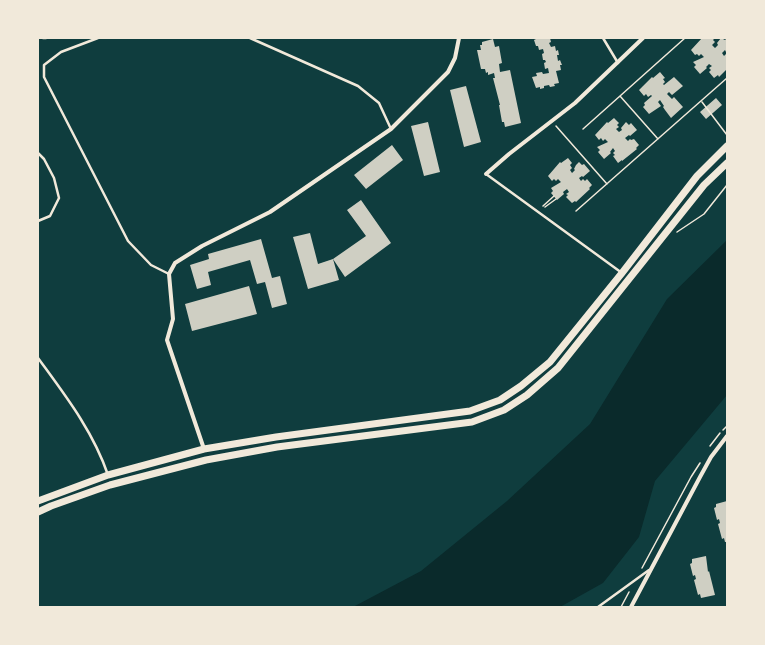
<!DOCTYPE html>
<style>
body{margin:0}
#map{position:relative;width:765px;height:645px;overflow:hidden;background:#0f3d3e;font-family:"Sofia Sans Condensed",sans-serif}
canvas{display:block}
.frame{position:absolute;inset:0;border:39px solid #f1e9da;pointer-events:none}
</style>
<div id="map">
<canvas width="765" height="645"></canvas>
<div class="frame"></div>
</div>
<script>
const g = document.querySelector('canvas').getContext('2d');
g.lineJoin = 'round';
function fillPath(path, color) {
  g.fillStyle = color;
  g.fill(path, 'evenodd');
}
function trace(path, color, width, dash) {
  g.strokeStyle = color;
  g.lineWidth = width;
  g.lineCap = dash ? 'butt' : 'round';
  g.setLineDash(dash || []);
  g.stroke(path);
}
const water = new Path2D(`
 M727,240V395L655,481L639,537L603,583L560,607H353L421,571L507,501L590,424L667,299Z`);
const building = new Path2D(`
 M536,38H550L551,42L549,43L551,47L555,46L556,51L558,50L559,55H557L558,61L560,60L562,65H560L561,70L556,71L559,83L554,84L555,86L550,87L549,85L544,86V88L540,89V87L536,88L532,77L537,76L536,73L542,72L543,74L549,73L548,68L545,69L544,63L546,62L545,60H543L542,54L544,53L543,49L539,50L538,46H536L534,40L536,39Z
 M702,38H715L713,40L715,42L712,45L715,48L718,45L717,43L721,38L725,40L727,38V51L726,52L725,50L722,53L724,56L726,54L727,55V69L719,77L718,75L714,78L709,72L711,70L709,68L712,66L709,64L706,67L707,68L700,74L694,67L696,65L693,62L704,57L701,54L699,56L697,54L695,55L691,50Z
 M493,39L495,47L499,46L502,63L499,64L500,72L510,70L521,123L505,127L504,122H502L499,105H500L493,78H495L494,73L488,75V72L486,73L485,69H481L477,50H481L480,45H482V42Z
 M660,72L665,78L663,79L665,82L663,84L664,85L674,77L683,86L672,95L669,92L667,94L672,99L674,97L683,107L671,118L665,110L663,107L664,106L660,100L658,102L661,106L649,114L643,107L645,105L644,103L652,96L651,95L648,97L646,94L644,96L639,90L652,77L653,78Z
 M466,86L481,142L464,147L450,90Z
 M716,98L722,105L706,119L700,112Z
 M614,118L619,123L617,125L619,127L616,129L619,132L622,130L621,128L626,122L629,125L631,123L637,130L630,136L629,135L625,138L628,141L630,139L631,140L634,139L639,145L636,148L637,149L622,161V160L618,163L613,156L615,155L613,153L615,151L613,148L610,152L611,153L604,159L598,152L600,150L597,147L608,142L605,139L603,141L601,138L599,140L595,135L607,122L608,123Z
 M428,122L440,172L424,176L411,126Z
 M392,145L403,160L366,189L354,175Z
 M568,158L572,163L570,165L572,168L570,170L572,173L575,170L574,169L576,165L579,162L582,165L584,164L590,171L583,177L582,176L579,178L581,181L583,179L585,181L587,179L592,185L589,188L590,189L576,202L575,201L572,203L566,197L568,195L566,194L569,192L567,189L563,192L564,194L557,200L551,193L553,191L551,188L561,182L558,179L556,181L554,179L552,181L548,176L560,162L561,163Z
 M361,200L391,243L345,277L333,259L366,236L347,210Z
 M310,233L318,264L333,259L339,280L308,289L293,237Z
 M261,239L272,278L280,276L287,304L272,308L265,282L257,284L250,260L208,272L211,285L197,289L190,265L209,259L208,254Z
 M249,286L257,314L192,331L185,304Z
 M727,501V542H725L724,538L722,539L718,524L720,523L719,519L717,520L714,508L716,507V504Z
 M706,556L708,572L709,571L715,595L701,598L700,594L698,595L694,580L696,579L695,575L693,576L690,564L692,563V559Z`);
const path = new Path2D(`
 M620,96L658,139
 M702,102L727,135
 M556,126L607,184
 M583,129L685,38
 M543,206L554,196
 M545,207L556,199
 M576,211L727,78
 M677,232L704,214L727,185
 M723,430L727,426
 M710,446L720,433
 M642,568L691,477L700,463
 M621,607L629,592`);
const service = new Path2D(`
 M43,38H46
 M98,38L61,52L44,65V77L128,241L151,265L169,274
 M250,38L358,86L379,103L391,129
 M603,38L618,63
 M38,153L44,159L54,178L59,198L50,216L38,221
 M486,174L622,273
 M38,358C65,395 93,431 108,475
 M598,607L649,570`);
const minor = new Path2D(`
 M486,174L509,154L575,103L643,38
 M204,449L167,340L173,319L169,274L175,263L202,246L270,212L391,129L448,72L455,58L459,38
 M631,607L700,477L711,457L727,436`);
const primary = new Path2D(`
 M38,501L108,475L204,449L276,437L470,411L500,400L521,386L550,362L622,273L697,176L727,146
 M38,512L51,506L110,485L206,460L277,447L472,422L504,410L527,395L558,368L704,185L727,163`);
fillPath(water, '#0a2a2b');
fillPath(building, '#cfcfc3');
trace(path, '#f1e9da', 1.5);
trace(service, '#f1e9da', 2.5);
trace(minor, '#f1e9da', 4);
trace(primary, '#f1e9da', 7);
</script>
